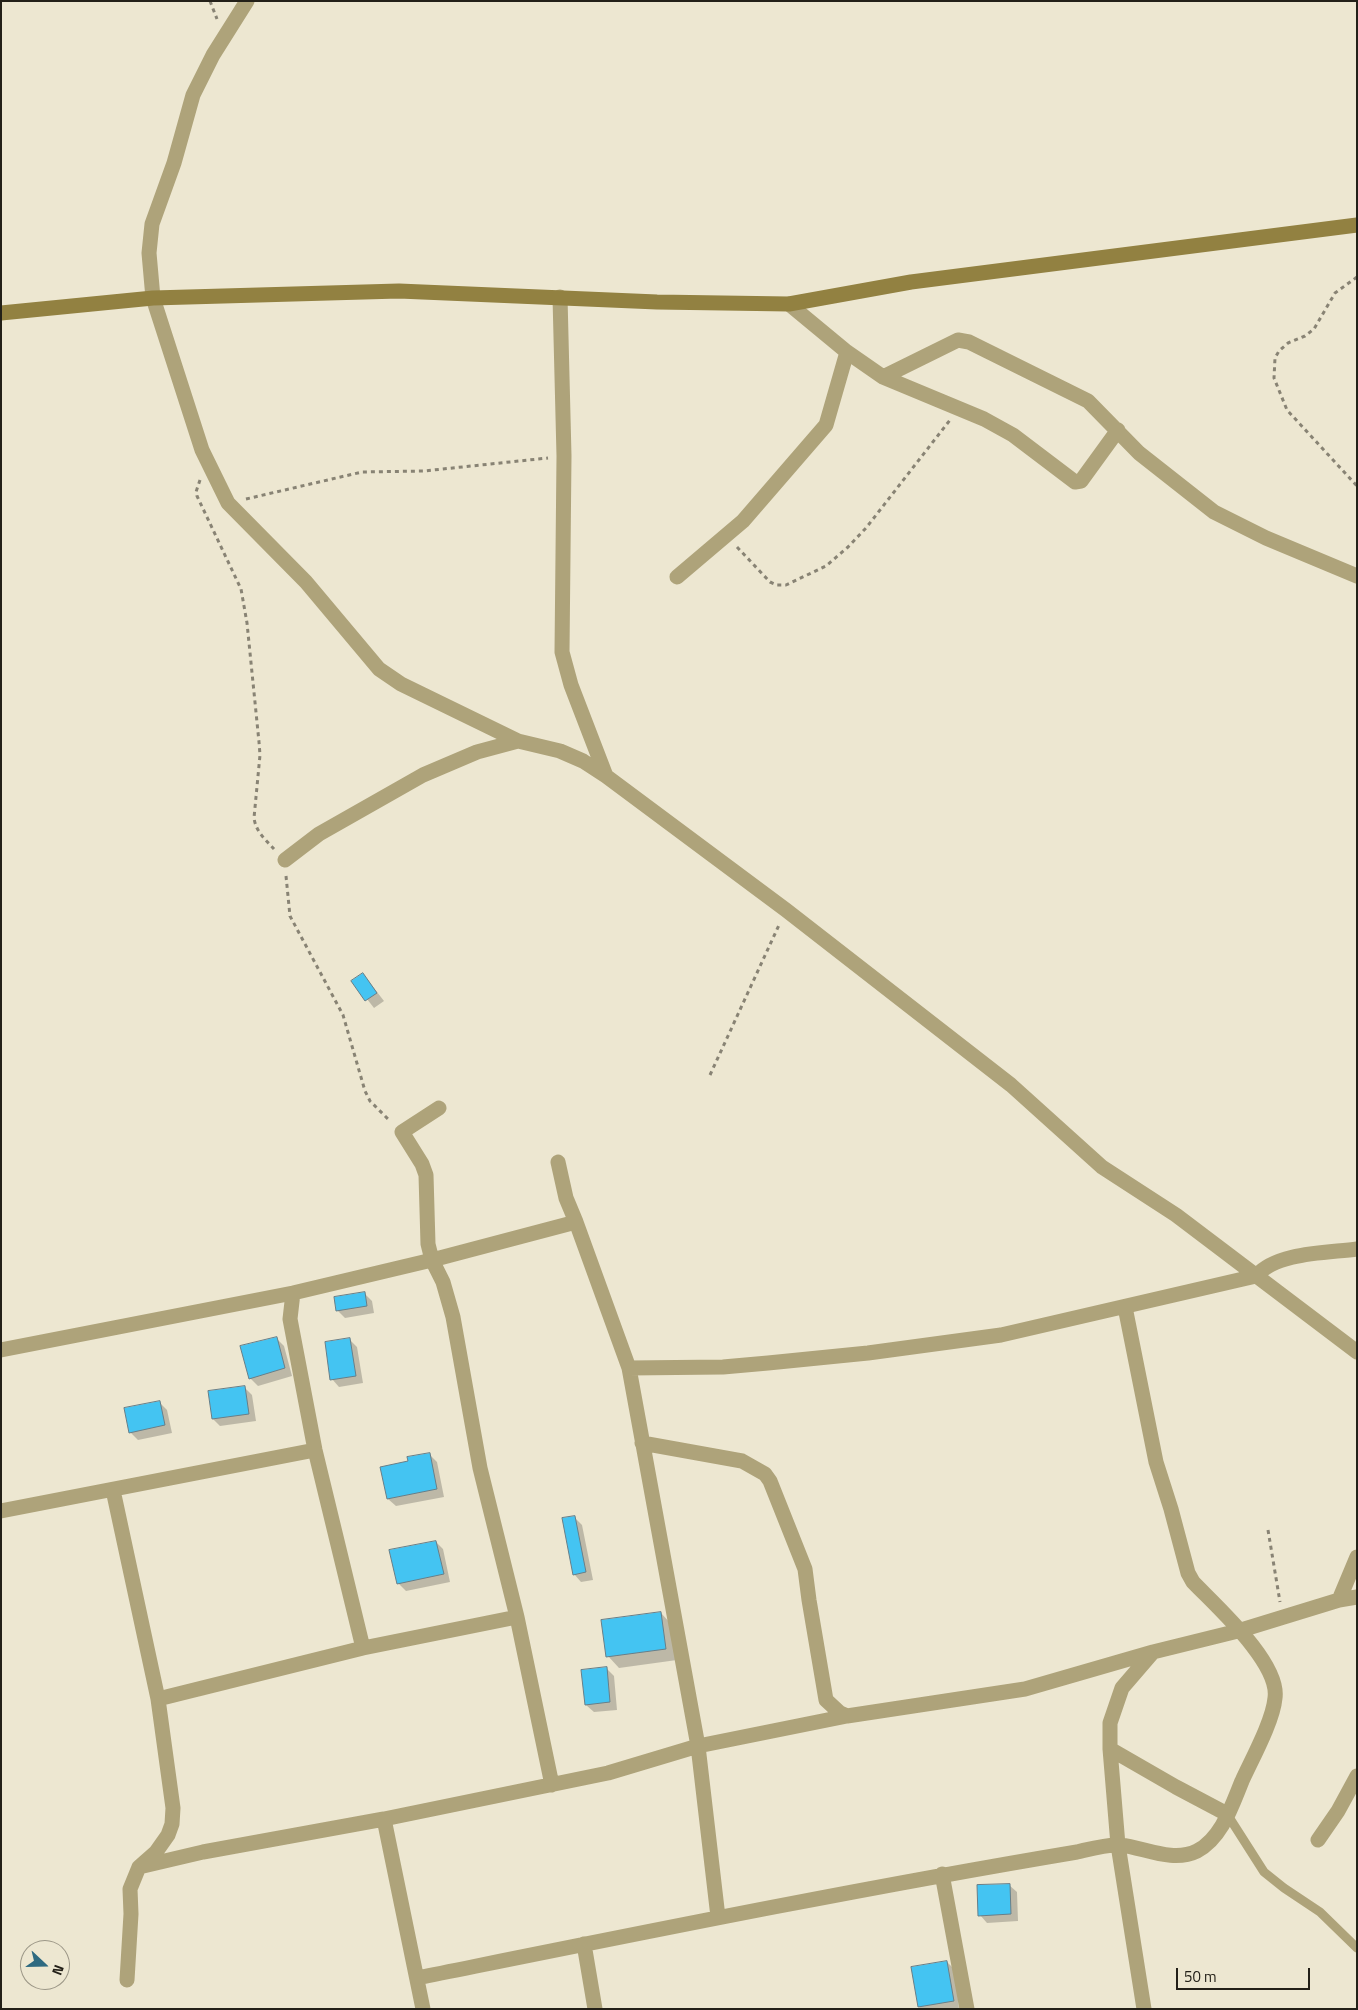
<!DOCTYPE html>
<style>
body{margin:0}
#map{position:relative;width:1358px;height:2010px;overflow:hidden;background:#ede7d1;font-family:"Titillium Web",sans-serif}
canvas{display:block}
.frame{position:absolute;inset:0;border:2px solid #232018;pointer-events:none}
.north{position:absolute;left:20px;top:1940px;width:50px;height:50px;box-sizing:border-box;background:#ede7d1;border:1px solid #9c9787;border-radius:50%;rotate:111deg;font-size:14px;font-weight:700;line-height:20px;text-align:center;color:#232018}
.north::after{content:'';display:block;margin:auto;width:18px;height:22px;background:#2e6a81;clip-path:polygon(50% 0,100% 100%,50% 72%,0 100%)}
.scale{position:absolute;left:1176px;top:1968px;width:134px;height:22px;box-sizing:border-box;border:2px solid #232018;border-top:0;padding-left:6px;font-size:15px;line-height:18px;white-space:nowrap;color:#232018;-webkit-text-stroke:4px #ede7d1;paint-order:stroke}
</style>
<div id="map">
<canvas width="1358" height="2010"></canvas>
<div class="frame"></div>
<div class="north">N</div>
<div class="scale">50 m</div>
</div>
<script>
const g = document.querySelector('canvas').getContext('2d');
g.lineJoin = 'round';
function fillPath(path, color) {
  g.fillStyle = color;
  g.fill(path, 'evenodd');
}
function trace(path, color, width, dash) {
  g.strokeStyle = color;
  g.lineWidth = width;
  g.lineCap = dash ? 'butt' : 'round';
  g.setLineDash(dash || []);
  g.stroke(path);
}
const shadow = new Path2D(`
 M363,974L384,1001L374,1008L353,981Z
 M365,1294L372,1301L374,1313L345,1318L337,1310Z
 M276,1338L284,1346L292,1376L258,1386L250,1378Z
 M350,1340L357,1347L363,1383L339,1387L332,1379Z
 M244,1387L252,1395L256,1421L220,1426L213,1419Z
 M159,1402L167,1410L172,1433L138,1440L130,1432Z
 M430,1455L437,1462L444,1497L396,1506L388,1499L409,1462Z
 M574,1517L582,1525L593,1580L581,1582L574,1574Z
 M436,1542L443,1549L450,1582L406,1591L398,1583Z
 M661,1613L672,1625L677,1660L619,1668L608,1656Z
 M606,1668L614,1676L617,1710L594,1712L586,1705Z
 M1009,1885L1017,1892L1018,1921L987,1923L980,1915Z
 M947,1962L955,1970L959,2009H921L919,2007L913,1968Z`);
const building = new Path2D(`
 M363,973L377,993L365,1001L351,981Z
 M365,1292L367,1306L336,1311L334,1297Z
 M277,1337L285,1368L249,1379L240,1346Z
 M350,1338L356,1376L330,1380L325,1342Z
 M245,1386L249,1414L212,1419L208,1391Z
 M160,1401L165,1425L129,1433L124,1408Z
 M430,1453L437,1489L387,1499L380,1467L408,1461L407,1457Z
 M575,1516L586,1572L573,1575L562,1518Z
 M436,1541L444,1574L397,1584L389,1550Z
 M661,1612L666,1649L606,1657L601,1620Z
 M607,1667L610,1702L585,1705L581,1670Z
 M1010,1884L1011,1914L978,1916L977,1885Z
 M947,1961L954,2001L918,2007L911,1967Z`);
const path = new Path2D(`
 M210,1L217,19
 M1357,277L1335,293L1314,329L1305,336L1288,343L1279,351L1275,358L1274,378L1287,410L1357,486
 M200,480L196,492L197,496L241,589L247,623L259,742L260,755L254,818C256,832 265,839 274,849
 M246,499L362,472L424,471L548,458
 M737,547L770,582L777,585H786L826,566L848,547L866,528L950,420
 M286,876L290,916L343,1015L365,1091L370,1101L390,1121
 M710,1075L779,925
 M1268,1530L1280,1602`);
const lane = new Path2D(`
 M1227,1814L1264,1872L1284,1888L1320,1912L1357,1948`);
const street = new Path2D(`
 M247,1L213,55L193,95L174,163L152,224L149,253L153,298L202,450L228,503L306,582L379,669L401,684L518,741L560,751L583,761L606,776L786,910L1011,1085L1102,1167L1176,1215L1357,1352
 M560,297L564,456L562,652L571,685L606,776
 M789,304L847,352L883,377L984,419L1013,435L1075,482L1081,481L1118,430
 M883,377L958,340L969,342L1088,401L1139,453L1214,512L1266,538L1357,576
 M677,577L743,521L826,425L847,352
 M285,860L319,834L423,775L477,752L518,741
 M439,1108L402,1132L422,1164L426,1175L428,1244L432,1260L443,1282L453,1317L480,1468L517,1617L552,1785
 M558,1162L566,1198L576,1222
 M293,1293L290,1319L315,1450L363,1648
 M1,1350L293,1293L432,1260L576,1222L629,1368L698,1746L718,1917
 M629,1368L723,1367L768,1363L868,1353L1001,1335L1256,1276C1277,1252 1327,1253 1357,1249
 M642,1443L742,1461L765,1474L770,1481L805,1569L809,1600L826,1700L840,1713L847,1716
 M113,1490L158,1699L173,1808L172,1824L168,1835L156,1852L139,1867L130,1889L131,1914L127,1980
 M1,1511L315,1450
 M1339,1600L1357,1557
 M158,1699L363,1648L517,1617
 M1110,1749L1176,1787L1227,1814
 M384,1819L423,2009
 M1318,1840L1338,1811L1357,1776
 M139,1867L203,1852L384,1819L608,1773L698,1746L847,1716L1025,1689L1153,1652
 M942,1874L967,2009
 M584,1944L595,2009
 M417,1978C636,1934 856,1889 1077,1852C1090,1849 1107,1844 1121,1845C1145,1848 1173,1863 1197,1851C1222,1838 1232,1805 1242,1781C1252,1759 1273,1721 1275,1698C1280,1663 1217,1607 1193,1582L1188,1573L1171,1509L1156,1462L1125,1307
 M1144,2009L1118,1845L1110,1749V1723L1122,1688L1153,1652L1238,1631L1339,1600L1357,1597`);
const secondary = new Path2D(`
 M1,313L153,298L399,291L657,302L789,304L911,282L1357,225`);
fillPath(shadow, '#0003');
fillPath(building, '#44c4f2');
trace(building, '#677e88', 1);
trace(path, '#888374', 3, [4, 4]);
trace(lane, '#aea37a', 9);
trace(street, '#aea37a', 15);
trace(secondary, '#928141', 15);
</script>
